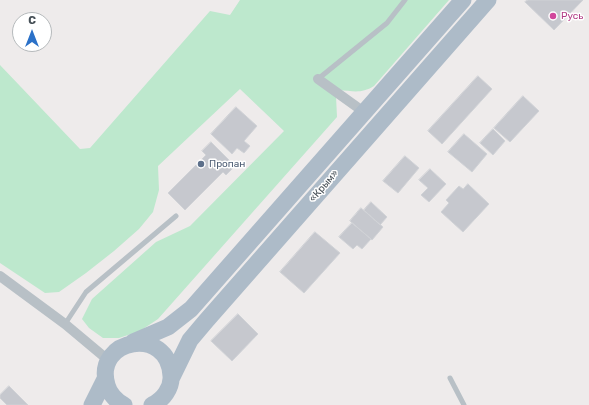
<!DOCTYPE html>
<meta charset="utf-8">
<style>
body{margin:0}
#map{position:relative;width:589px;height:405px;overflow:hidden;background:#eeebeb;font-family:Rubik,sans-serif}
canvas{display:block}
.north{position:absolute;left:12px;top:12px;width:40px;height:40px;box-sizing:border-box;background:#fff;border:1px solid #b5b9bb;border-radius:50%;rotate:0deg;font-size:11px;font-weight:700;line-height:16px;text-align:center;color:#464f56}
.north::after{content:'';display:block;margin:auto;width:14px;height:18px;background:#2b71c8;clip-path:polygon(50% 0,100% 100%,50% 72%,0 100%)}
</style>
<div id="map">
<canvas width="589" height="405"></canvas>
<div class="north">С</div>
</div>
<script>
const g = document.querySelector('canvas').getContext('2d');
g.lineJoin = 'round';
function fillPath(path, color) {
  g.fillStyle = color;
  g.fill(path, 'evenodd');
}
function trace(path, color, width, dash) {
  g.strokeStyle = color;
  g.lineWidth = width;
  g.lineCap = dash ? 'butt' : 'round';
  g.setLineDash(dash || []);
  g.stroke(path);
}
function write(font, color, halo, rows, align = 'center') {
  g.font = font + ' Rubik,sans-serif';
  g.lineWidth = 3;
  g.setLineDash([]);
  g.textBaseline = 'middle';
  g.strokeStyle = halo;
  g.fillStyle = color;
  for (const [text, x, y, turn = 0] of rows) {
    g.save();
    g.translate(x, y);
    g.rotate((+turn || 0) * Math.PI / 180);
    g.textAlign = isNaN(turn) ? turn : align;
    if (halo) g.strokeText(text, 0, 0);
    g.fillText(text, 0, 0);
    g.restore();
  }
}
const green = new Path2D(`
 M240,0H449L374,86C361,94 353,91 339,90L336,96L337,117L158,319L140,331L119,338H103L89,328L82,319L92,299L156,242L190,226L284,131L240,89L158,166L159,190L153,212L139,229L114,251L86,273L59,292L45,293L0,263V65L80,149L90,148L210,11L230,15Z`);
const building = new Path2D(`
 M528,0H583L554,30L525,2Z
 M478,76L492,89L442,144L428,131Z
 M523,96L539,111L510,142L494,128Z
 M236,107L257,126L244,141L250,146L244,153L237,148L232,154L211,134Z
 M493,129L505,141L493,155L480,143Z
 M464,134L487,154L472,172L448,152Z
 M211,142L235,166L226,175L223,172L185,210L168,193L206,155L202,151Z
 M405,156L419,168L398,193L383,181Z
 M430,169L446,184L429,202L421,195L428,188L419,180Z
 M468,184L489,204L463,232L441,212L449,203L446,200L459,186L463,189Z
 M371,202L387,217L380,225L364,210Z
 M361,208L383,227L372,240L350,221Z
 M352,223L371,239L362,249L357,245L353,249L339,237Z
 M315,232L340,253L304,293L280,272Z
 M238,314L258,334L232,361L211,341Z
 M9,386L28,405H7L0,398V395Z`);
const service = new Path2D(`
 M318,79L387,23L405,0
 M65,324L86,292L176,216
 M450,378L464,405`);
const minor = new Path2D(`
 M318,79L364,112
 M0,276L65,324L108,360`);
const primary = new Path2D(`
 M133,342L168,327L191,309L463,0
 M171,379L190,340L206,321L488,0
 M92,405L105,379
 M124,405C116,401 109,393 107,385C93,338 169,325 171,376C172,388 163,400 152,405`);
const markers = [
 [553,16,4,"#d1479c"],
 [201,164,4,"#5c6f8a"]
];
const hotelNames = [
 ["Русь",561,16]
];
const serviceNames = [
 ["Пропан",209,164]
];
const streetNames = [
 ["«Крым»",324,186,-49]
];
fillPath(green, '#bde8cd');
fillPath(building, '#c6c8ce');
trace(building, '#d0d2d6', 1);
trace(service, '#b8c0c6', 5);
trace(minor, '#b8c0c6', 10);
trace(primary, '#adbbc8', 17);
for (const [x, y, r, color] of markers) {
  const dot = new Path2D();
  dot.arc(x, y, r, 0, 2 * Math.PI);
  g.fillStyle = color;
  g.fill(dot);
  trace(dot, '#fff', 1.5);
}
write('10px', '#b23c85', '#fff', hotelNames, 'left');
write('10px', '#4e5e75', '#fff', serviceNames, 'left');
write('10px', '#464f56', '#fff', streetNames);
</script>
